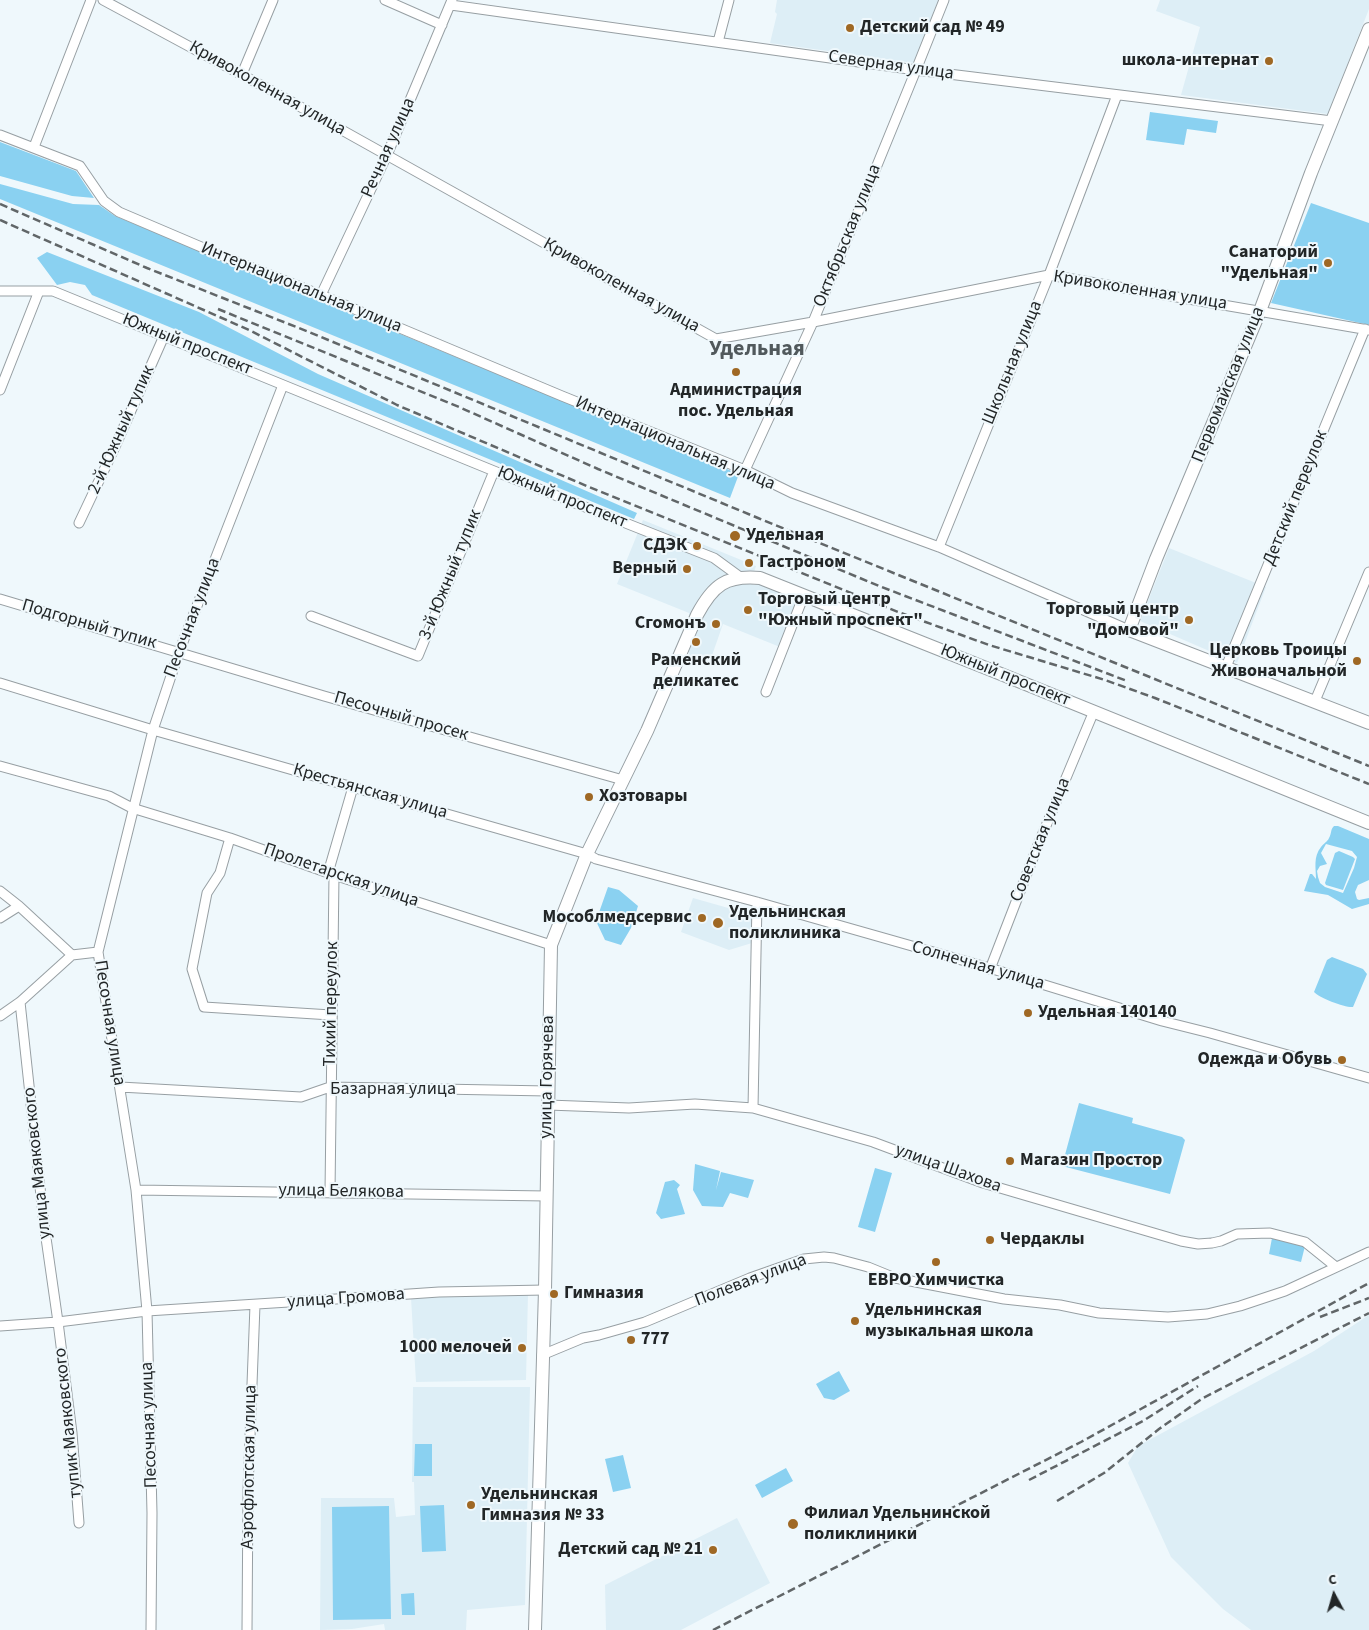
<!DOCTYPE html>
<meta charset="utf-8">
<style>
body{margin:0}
#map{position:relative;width:1369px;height:1630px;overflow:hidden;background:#eff8fc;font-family:"Source Sans 3",sans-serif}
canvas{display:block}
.north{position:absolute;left:1309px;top:1570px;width:50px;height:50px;-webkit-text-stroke:4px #eff8fc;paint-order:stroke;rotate:354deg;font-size:14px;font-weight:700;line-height:20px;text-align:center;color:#222627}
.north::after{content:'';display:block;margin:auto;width:18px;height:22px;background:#222627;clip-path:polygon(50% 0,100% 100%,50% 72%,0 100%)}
</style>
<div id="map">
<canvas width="1369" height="1630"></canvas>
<div class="north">С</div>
</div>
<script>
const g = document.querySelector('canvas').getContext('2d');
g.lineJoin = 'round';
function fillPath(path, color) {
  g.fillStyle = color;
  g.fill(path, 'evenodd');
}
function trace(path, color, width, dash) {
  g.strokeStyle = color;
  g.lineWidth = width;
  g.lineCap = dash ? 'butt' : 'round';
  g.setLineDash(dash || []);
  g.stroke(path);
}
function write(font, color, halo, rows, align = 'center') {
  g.font = font + ' "Source Sans 3",sans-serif';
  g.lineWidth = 4;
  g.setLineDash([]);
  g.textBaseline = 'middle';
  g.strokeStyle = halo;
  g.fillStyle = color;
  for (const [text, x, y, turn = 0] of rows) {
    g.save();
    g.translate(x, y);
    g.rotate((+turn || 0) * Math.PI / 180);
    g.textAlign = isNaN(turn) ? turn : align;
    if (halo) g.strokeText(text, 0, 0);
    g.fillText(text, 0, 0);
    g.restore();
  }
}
const built = new Path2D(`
 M777,0H938L914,63L770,43L777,14L775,12Z
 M1160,0H1369V9L1328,114L1181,95L1200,27L1156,11Z
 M643,520L756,566L753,575V585L761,584L773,588L797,602L780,647L723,624L709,664L689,657V613L617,584Z
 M1169,548L1266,587L1237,663L1140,621Z
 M693,898L753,915L752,943L729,950L681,932Z
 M528,1294L526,1380L416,1382L411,1298Z
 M1369,1315V1630H1251L1223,1609L1171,1557L1128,1463L1138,1446L1314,1351Z
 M413,1387H530L525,1605L467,1610L466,1630H385L384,1624L352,1629L320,1630L321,1498H394L396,1517L415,1515L414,1482H412Z
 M737,1518L770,1583L681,1630H606L605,1585Z`);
const green = new Path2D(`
 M1150,112L1218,121L1216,133L1187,129L1184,145L1146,140Z
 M0,142L76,171L94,198L72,196L0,176Z
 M0,184L73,204L99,205L115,216L739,474L730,498L0,199Z
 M1311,203L1369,223V325L1271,303Z
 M47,252L199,312L318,374L637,513L634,519L92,295L85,285L70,282L57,285L37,258Z
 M1334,826H1338L1369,839V880L1358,885L1355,892L1357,899L1359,900L1369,898V904L1352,909L1328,895L1304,891L1310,874H1312L1316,879C1316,868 1313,857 1321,847C1323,844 1328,841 1329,838C1332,833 1330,830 1334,826ZM1326,844L1352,851L1357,857L1354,868L1343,893L1325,887L1320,883L1318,877L1317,871L1320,866L1327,864L1321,853Z
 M1339,851L1353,857L1355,859L1343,890L1326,885L1325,883L1335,853Z
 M608,887L619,890L638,906L631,928L621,945L605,940L596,921Z
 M1332,957L1363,969L1367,974L1353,1007C1346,1008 1319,998 1314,992L1327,960Z
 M1079,1103L1133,1118L1132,1123L1182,1137L1185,1140L1170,1194L1062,1166Z
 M695,1164L720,1171L716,1190L721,1172L754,1180L748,1198L730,1193L723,1207L702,1206L693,1190Z
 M875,1168L892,1173L875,1232L858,1227Z
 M674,1180L680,1185L677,1189L685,1214L661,1219L656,1213L665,1182Z
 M1272,1238L1305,1246L1301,1262L1269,1254Z
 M839,1371L850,1391L834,1400L824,1398L816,1384Z
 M415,1444H432V1476H414Z
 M623,1455L631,1488L613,1492L605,1459Z
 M786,1468L793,1481L762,1498L755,1485Z
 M444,1505L446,1551L422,1552L420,1506Z
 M389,1506L391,1619L333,1620L332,1507Z
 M414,1593L415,1615H402L401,1594Z`);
const minor = new Path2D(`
 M103,0L272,91L716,339L813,322L1049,275L1369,330
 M385,0L442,25
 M451,5L916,70L1332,121
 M718,42L729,0
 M242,74L273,0
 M0,135L80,166L104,201L119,212L220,255L321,295L562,396L745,470L792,493L939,547L1129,630
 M34,147L91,0
 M0,291H53L494,471L714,558L740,577
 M321,295L387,155L452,0
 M0,390L39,291
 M745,470L813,322L916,70L944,0
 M79,523L114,449L164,336
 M939,547L1049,275L1117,95
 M0,599L324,696L623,780
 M311,616L418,656L494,471
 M1226,667L1365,329
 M0,683L153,730L587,854L596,859L757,902L986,967L1162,1021L1210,1033L1369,1078
 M766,692L804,595
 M1315,701L1369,572
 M0,766L109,796L132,808L230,838L334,875L551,945
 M230,838L220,873L207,893L192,969L204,1007L331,1015
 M328,873L353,787
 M0,891L19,906L72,955L98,952
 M0,918L19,906
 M990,969L1038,845L1094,711
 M20,1002L44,1224L58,1322L72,1433L79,1523
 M0,1016L20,1002L72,955
 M120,1087L301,1097L330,1087L548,1091
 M548,1105L629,1108L695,1104L753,1108L873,1142L983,1183L1181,1241L1198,1244L1212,1243L1221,1241L1237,1234L1270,1233L1305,1242L1336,1267
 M753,1108L757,902
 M136,1190L547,1196
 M330,1192L334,875
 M0,1326L58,1322L147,1311L336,1299L439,1292L545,1290
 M542,1355L583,1338L599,1335L645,1322L750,1278L804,1259L824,1257L834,1258L868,1267L895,1278L1004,1299L1060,1305L1099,1313L1168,1317L1207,1314L1240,1306L1285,1291L1369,1252
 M151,1630L152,1513L147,1311L136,1190L98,952L153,730L179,652L283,385
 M247,1630L248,1490L255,1305`);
const secondary = new Path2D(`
 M1369,29L1311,173L1260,311L1156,559L1129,630L1369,723
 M535,1630L545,1290L551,945L587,854L647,731L697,615C713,585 726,575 760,578L991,670L1369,823`);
const rail = new Path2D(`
 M0,204L147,268L309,332L758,518L1369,766
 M0,220L249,330L397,405L589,487L898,612L989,645L1105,680L1155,698L1369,784
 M218,309L459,407L598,469L879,586L1127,681
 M1320,1317L1369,1298
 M1029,1480L1143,1421L1198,1386
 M1057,1501L1104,1473L1159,1429L1203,1398L1369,1313
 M713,1630L1081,1442L1369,1283`);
const markers = [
 [850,28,5,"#9f6824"],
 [1269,61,5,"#9f6824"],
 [1328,263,5,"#9f6824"],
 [736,372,5,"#9f6824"],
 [735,536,6,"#9f6824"],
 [697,546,5,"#9f6824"],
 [749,563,5,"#9f6824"],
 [687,569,5,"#9f6824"],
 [748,610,5,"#9f6824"],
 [1189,620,5,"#9f6824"],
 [716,624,5,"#9f6824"],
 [696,642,5,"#9f6824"],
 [1357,661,5,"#9f6824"],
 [589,797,5,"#9f6824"],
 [702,918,5,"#9f6824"],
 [718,923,6,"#9f6824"],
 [1028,1013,5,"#9f6824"],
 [1342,1060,5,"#9f6824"],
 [1010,1161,5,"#9f6824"],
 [990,1240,5,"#9f6824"],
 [936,1262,5,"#9f6824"],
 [554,1294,5,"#9f6824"],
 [855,1321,5,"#9f6824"],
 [631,1340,5,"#9f6824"],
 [522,1348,5,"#9f6824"],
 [471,1505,5,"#9f6824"],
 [793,1524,6,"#9f6824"],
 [713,1550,5,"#9f6824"]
];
const poiNames = [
 ["Детский сад № 49",860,28],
 ["школа-интернат",1259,61,"right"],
 ["Санаторий",1318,253,"right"],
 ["\"Удельная\"",1318,274,"right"],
 ["Администрация",736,391,"center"],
 ["пос. Удельная",736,412,"center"],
 ["Удельная",746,536],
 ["СДЭК",687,546,"right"],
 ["Гастроном",759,563],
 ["Верный",677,569,"right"],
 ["Торговый центр",758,600],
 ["\"Южный проспект\"",758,621],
 ["Торговый центр",1179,610,"right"],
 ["\"Домовой\"",1179,631,"right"],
 ["Сгомонъ",706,624,"right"],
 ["Церковь Троицы",1347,651,"right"],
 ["Живоначальной",1347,672,"right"],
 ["Раменский",696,661,"center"],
 ["деликатес",696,682,"center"],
 ["Хозтовары",599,797],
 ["Удельнинская",729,913],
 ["поликлиника",729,934],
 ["Мособлмедсервис",692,918,"right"],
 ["Удельная 140140",1038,1013],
 ["Одежда и Обувь",1332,1060,"right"],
 ["Магазин Простор",1020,1161],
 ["Чердаклы",1000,1240],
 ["ЕВРО Химчистка",936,1281,"center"],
 ["Гимназия",564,1294],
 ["Удельнинская",865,1311],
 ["музыкальная школа",865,1332],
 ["777",641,1340],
 ["1000 мелочей",512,1348,"right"],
 ["Удельнинская",481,1495],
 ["Гимназия № 33",481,1516],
 ["Филиал Удельнинской",804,1514],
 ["поликлиники",804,1535],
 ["Детский сад № 21",703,1550,"right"]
];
const streetNames = [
 ["Северная улица",891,66,8],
 ["Кривоколенная улица",267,89,29],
 ["Речная улица",389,148,-66],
 ["Октябрьская улица",848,236,-68],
 ["Кривоколенная улица",621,286,29],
 ["Интернациональная улица",301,288,22],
 ["Кривоколенная улица",1140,291,9],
 ["Южный проспект",187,345,22],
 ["Школьная улица",1013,363,-68],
 ["Первомайская улица",1229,385,-68],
 ["2-й Южный тупик",122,430,-66],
 ["Интернациональная улица",675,444,23],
 ["Южный проспект",562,498,22],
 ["Детский переулок",1296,498,-68],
 ["3-й Южный тупик",451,575,-68],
 ["Песочная улица",193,618,-69],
 ["Подгорный тупик",89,625,16],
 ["Южный проспект",1005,676,22],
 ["Песочный просек",401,717,16],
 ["Крестьянская улица",370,792,16],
 ["Советская улица",1041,840,-68],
 ["Пролетарская улица",341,876,19],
 ["Солнечная улица",978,966,16],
 ["Тихий переулок",332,1004,-89],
 ["Песочная улица",109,1023,81],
 ["улица Горячева",548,1077,-89],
 ["Базарная улица",393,1090],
 ["улица Маяковского",38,1163,-96],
 ["улица Шахова",948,1169,20],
 ["улица Белякова",341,1192,1],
 ["Полевая улица",751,1281,-21],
 ["улица Громова",346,1299,-4],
 ["тупик Маяковского",69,1423,-96],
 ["Песочная улица",150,1425,-92],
 ["Аэрофлотская улица",250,1467,-89]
];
const districtNames = [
 ["Удельная",757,350]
];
fillPath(built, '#ddeef6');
fillPath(green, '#8ad1f1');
trace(minor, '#979fa3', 11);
trace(secondary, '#979fa3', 14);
trace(minor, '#fff', 9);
trace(secondary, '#fff', 12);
trace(rail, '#616668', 2.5, [8, 4]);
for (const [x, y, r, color] of markers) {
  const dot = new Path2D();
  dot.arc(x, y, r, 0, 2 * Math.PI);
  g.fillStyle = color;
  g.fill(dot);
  trace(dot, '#eff8fc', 2);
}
write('bold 18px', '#222627', '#eff8fc', poiNames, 'left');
write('18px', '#222627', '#eff8fc', streetNames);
write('bold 22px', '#51595c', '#eff8fc', districtNames);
</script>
